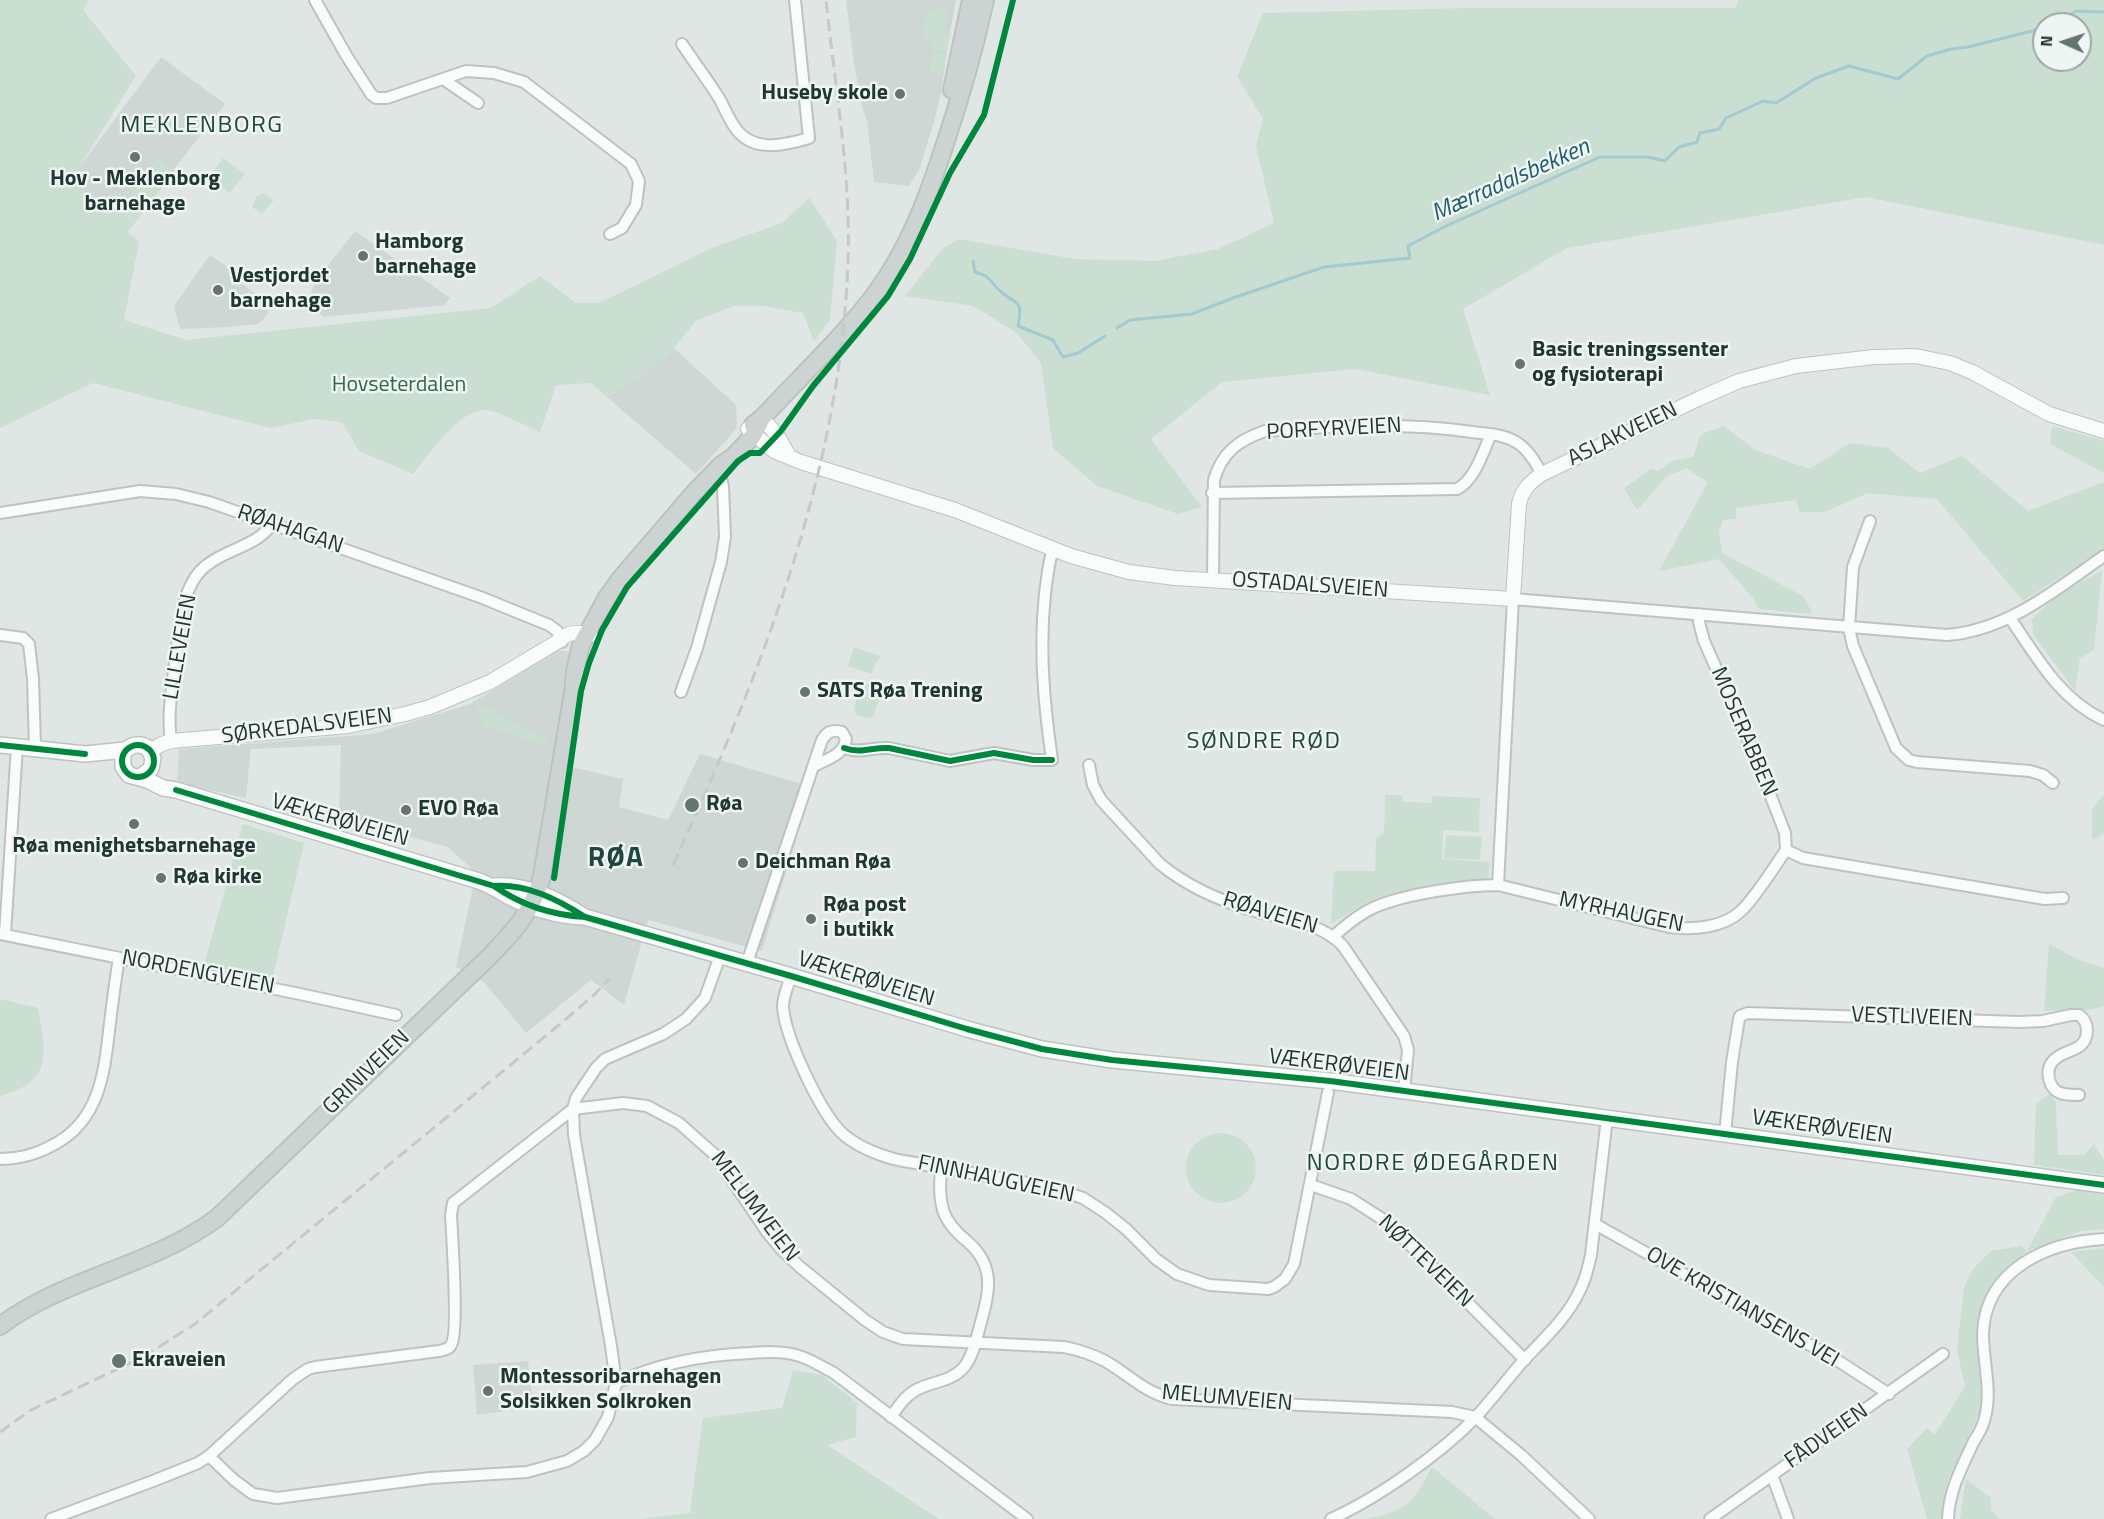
<!DOCTYPE html>
<meta charset="utf-8">
<style>
body{margin:0}
#map{position:relative;width:2104px;height:1519px;overflow:hidden;background:#e0e6e3;font-family:"Titillium Web",sans-serif}
canvas{display:block}
.north{position:absolute;left:2032px;top:12px;width:60px;height:60px;box-sizing:border-box;background:#eef5f2;border:2px solid #9ca9a5;border-radius:50%;rotate:273deg;font-size:16px;font-weight:700;line-height:24px;text-align:center;color:#213632}
.north::after{content:'';display:block;margin:auto;width:21px;height:27px;background:#647470;clip-path:polygon(50% 0,100% 100%,50% 72%,0 100%)}
</style>
<div id="map">
<canvas width="2104" height="1519"></canvas>
<div class="north">N</div>
</div>
<script>
const g = document.querySelector('canvas').getContext('2d');
g.lineJoin = 'round';
function fillPath(path, color) {
  g.fillStyle = color;
  g.fill(path, 'evenodd');
}
function trace(path, color, width, dash) {
  g.strokeStyle = color;
  g.lineWidth = width;
  g.lineCap = dash ? 'butt' : 'round';
  g.setLineDash(dash || []);
  g.stroke(path);
}
function write(font, color, halo, rows, align = 'center') {
  g.font = font + ' "Titillium Web",sans-serif';
  g.lineWidth = 5;
  g.setLineDash([]);
  g.textBaseline = 'middle';
  g.strokeStyle = halo;
  g.fillStyle = color;
  for (const [text, x, y, turn = 0] of rows) {
    g.save();
    g.translate(x, y);
    g.rotate((+turn || 0) * Math.PI / 180);
    g.textAlign = isNaN(turn) ? turn : align;
    if (halo) g.strokeText(text, 0, 0);
    g.fillText(text, 0, 0);
    g.restore();
  }
}
const built = new Path2D(`
 M846,0H956L946,54L942,88L934,122L919,170L909,186L874,182L867,120L863,110L855,70Z
 M161,57L225,104L123,234L64,188Z
 M355,231L450,298L445,305L324,317L307,303L316,281Z
 M210,255L225,265L234,278L267,302L269,312L263,320L257,324L230,327L180,329L174,306Z
 M674,348L736,405L737,428L696,474L607,397L640,377Z
 M558,650L573,652L554,763L623,779L619,807L668,820L700,754L812,787L762,951L648,920L624,1005L591,980L526,1033L484,982L456,967L476,873L448,847L339,818L341,745L251,749L246,798L177,783L179,749L373,734L470,704Z
 M528,1361L533,1407L477,1415L473,1365Z`);
const green = new Path2D(`
 M0,0H89L83,10L136,76L70,182L117,213L158,157L175,171L128,232L139,242L124,320L186,340L491,308L540,276L576,303H599L714,247L782,223L809,198L837,241L830,320L814,341L803,313L764,306H733L696,321L674,348L640,377L607,397L591,383L556,385L540,432C528,427 496,409 484,410C456,412 430,454 413,474L359,451L342,422L314,419L271,428L93,383L0,428Z
 M1738,0H2104V245L1866,197L1567,248L1463,309L1490,395L1355,369L1222,382L1151,439L1202,507L1178,514L1097,486L1053,448L1041,363L1017,333L973,306L905,296L943,248L959,239L1075,259L1155,261L1218,249L1274,223L1256,146L1263,118L1237,77L1263,13L1470,8H1736ZM2044,24H2080V60H2044Z
 M941,8L948,13L946,31L950,34L946,52L933,50L930,42L923,37L924,30L921,27L928,13Z
 M932,52L946,54L944,74L929,72Z
 M223,158L245,174L230,193L209,177Z
 M263,193L274,200L262,214L252,207L256,197Z
 M1724,426L1755,450L1810,469L1850,443L1888,448L1920,473L1962,456L2028,511L2104,482V549L2023,601L1937,499L1868,493L1825,512H1800L1796,500L1736,508V519L1723,520L1719,532L1722,553L1803,596L1813,614L1759,609L1753,598L1719,559L1659,571L1708,482L1686,468L1666,477L1637,510L1624,488L1651,469L1658,471L1672,461L1693,457L1701,434Z
 M2052,426L2104,441V473L2050,444Z
 M2102,570L2094,650L2080,658L2075,691L2033,634L2032,620C2050,598 2077,585 2102,570Z
 M854,647L880,656L878,662H876L872,674L848,666Z
 M872,684L882,692L873,717L865,718L857,715C852,707 857,692 863,685Z
 M475,701L549,740L547,746L482,726Z
 M1385,795H1403V802L1432,803V796L1480,798L1479,832L1443,830L1442,859L1490,862L1488,881C1456,882 1395,888 1367,902C1355,909 1343,917 1331,924L1334,871H1375L1376,838L1384,833Z
 M2104,795V833L2092,840V809Z
 M243,824L304,843L272,980L204,965Z
 M1446,835L1482,837L1480,860L1444,858Z
 M2049,944L2081,961L2104,968V1006L2089,1010L2044,1011Z
 M0,999L38,1008C46,1054 54,1081 0,1096Z
 M2050,1094L2056,1103L2058,1155H2084L2094,1144L2104,1160V1175L2034,1165L2036,1104Z
 M1186 1168a35 35 0 1 1 70 0a35 35 0 1 1-70 0Z
 M2077,1190L2104,1194V1229L2081,1231L2027,1251L2001,1276L1984,1303L1978,1334L1982,1388L1979,1414L1948,1480L1941,1519H1927L1907,1449L1927,1428L1935,1435L1965,1386L1957,1350L1964,1288L1973,1269L1991,1251L2021,1246L2027,1251L2056,1197Z
 M2104,1248V1287L2071,1252Z
 M793,1370L822,1375L857,1403L856,1437L827,1445L939,1519H641L697,1512H690L703,1418L782,1408Z
 M1432,1467L1495,1519H1365C1405,1513 1414,1502 1432,1467Z
 M1966,1479L1991,1498V1510L2000,1519H1960Z`);
const stream = new Path2D(`
 M2058,24L2076,11L2104,12
 M973,261L975,272C991,277 987,278 998,289C1014,306 1024,295 1018,326L1053,340L1063,357L1078,353L1105,336
 M1117,328L1130,320L1192,314L1233,298L1324,267L1410,258L1408,246L1446,226L1600,157H1648L1665,161L1679,147L1697,142L1700,133L1719,129L1726,118L1750,107L1763,101L1776,103L1816,78L1849,66L1898,79L1927,56L1951,49L1968,47L2044,28`);
const minor = new Path2D(`
 M315,0L346,55L371,94L376,98H387L466,71L494,73L524,82L631,164L639,181L636,205L622,228L610,234
 M682,44C694,62 707,79 719,98C724,107 728,117 734,126C751,153 783,146 809,138L795,0
 M443,79L478,103
 M1212,493L1457,489C1475,480 1483,452 1491,434
 M0,513L140,491L176,494L209,502L480,597L549,625L557,631L562,642
 M1870,521L1853,567L1849,628L1853,646L1896,748L1909,760L1917,762L2030,771L2043,775L2053,783
 M1213,580L1214,480C1222,452 1239,440 1265,431C1334,426 1403,422 1472,432C1487,434 1503,434 1516,442C1528,449 1535,462 1542,474
 M1699,614V622L1704,641L1755,756L1775,807L1785,833L1786,850
 M2010,618C2036,656 2060,700 2104,720
 M0,635L23,638L29,644L33,679L35,748
 M681,692L697,648L721,562L725,537L723,486L721,479L713,472
 M171,741C167,716 172,689 175,663C178,642 179,620 185,600C189,587 196,573 207,565C228,548 256,547 272,524
 M844,748C861,754 872,747 889,748L950,761L994,753L1033,760H1052C1044,704 1039,650 1045,594C1047,579 1048,564 1053,549
 M1089,765L1093,785L1101,800L1160,864C1188,887 1220,901 1255,911C1285,920 1321,922 1343,946L1404,1036L1408,1050L1404,1091
 M1786,850L1803,858L2045,899L2063,898
 M1498,885L1513,599L1947,635C2008,630 2055,590 2104,556
 M0,934L300,994L396,1015
 M5,934L17,746
 M1334,936C1346,925 1359,914 1375,907C1405,894 1466,885 1498,885L1669,927C1693,930 1723,928 1741,911C1756,897 1774,867 1786,850
 M747,963L822,740C827,732 832,729 842,732L846,739C844,755 827,759 814,766
 M791,976C788,986 783,996 783,1007C785,1037 821,1115 844,1135C860,1148 878,1155 898,1160L1039,1185L1065,1192L1083,1198L1106,1213L1126,1229L1156,1259L1177,1274L1209,1285L1268,1289L1274,1287L1285,1279L1294,1264L1328,1092
 M1725,1134L1732,1062L1739,1019L1740,1016L1748,1013L2019,1022L2043,1021L2071,1015H2079C2085,1019 2087,1024 2087,1031C2086,1053 2064,1048 2053,1061C2045,1070 2048,1088 2060,1093C2066,1095 2073,1095 2079,1095
 M0,1159C18,1159 37,1154 53,1145C98,1122 104,1076 109,1031C112,1006 115,982 119,958
 M1311,1185L1351,1199L1387,1222L1525,1360
 M1595,1224L1840,1362L1889,1394
 M616,1383C659,1363 703,1355 750,1353C765,1352 781,1351 796,1355C809,1358 822,1367 834,1373L1027,1519
 M891,1417C898,1407 905,1396 916,1390C933,1381 952,1382 965,1366C974,1354 977,1336 981,1322C990,1291 995,1266 968,1242C958,1234 947,1223 943,1210C939,1196 940,1182 941,1168
 M209,1456L293,1379L308,1369L315,1367L439,1351C444,1350 449,1349 451,1345C459,1334 452,1235 451,1215L453,1203L573,1109L623,1103L647,1106L679,1123L715,1155L767,1232L782,1250L800,1267L865,1320L883,1332L903,1339L1064,1347C1079,1350 1092,1354 1105,1361C1128,1374 1145,1393 1172,1399L1452,1412L1475,1417L1521,1455L1589,1519
 M1772,1475L1788,1519
 M51,1519L153,1481L198,1463L209,1456L234,1480L253,1494L277,1498L430,1478L527,1472L567,1461L584,1451L595,1440L608,1417L616,1383L611,1346L574,1135L573,1109L576,1098L596,1068L605,1059L663,1034L686,1019L705,998L720,956
 M1331,1519C1378,1498 1440,1454 1476,1417C1492,1399 1507,1380 1523,1361C1543,1340 1568,1317 1580,1290C1586,1279 1588,1267 1591,1255L1607,1118
 M1710,1519L1943,1354
 M1948,1519C1949,1490 1962,1467 1974,1441C1978,1435 1982,1428 1984,1421C1993,1392 1983,1363 1983,1334C1985,1269 2048,1242 2104,1239`);
const tertiary = new Path2D(`
 M762,418L777,435L789,456
 M748,429L774,451L801,462L955,510L1071,556L1129,572L1175,578L1513,599L1519,504C1522,490 1530,482 1542,474L1700,398L1739,381L1796,366L1874,357L1915,356L1950,363L1972,372L2049,414L2104,431
 M150,751L162,744L171,741L348,726L405,714L430,707L490,682L557,642C567,632 577,631 590,635`);
const secondary = new Path2D(`
 M0,745L85,754L125,750
 M140,777L151,769L153,758L148,748C138,742 129,745 123,754V767L129,775L147,780L163,788L176,790L479,881C490,885 498,890 508,896C533,909 557,916 585,917L791,976L967,1029L1042,1049L1112,1060L1330,1081L1427,1094L2104,1185
 M494,886C527,884 557,899 585,917`);
const primary = new Path2D(`
 M952,90L971,0
 M753,425L762,418C799,378 839,341 873,297C907,252 926,202 943,150C960,100 974,51 985,0
 M0,1326C65,1277 151,1267 217,1218L490,956C515,930 533,911 542,876L573,693L575,672L581,645L606,599L620,579L694,493L721,465L733,457L752,437L762,418`);
const rail = new Path2D(`
 M673,865C760,675 841,474 848,261C851,174 835,87 826,0
 M0,1432L31,1410L143,1357L195,1324L559,1025L594,995L610,978`);
const cycleway = new Path2D(`
 M122 761a16 16 0 1 1 32 0a16 16 0 1 1-32 0Z
 M0,745L85,754
 M844,748C861,754 872,747 889,748L950,761L994,753L1033,760H1052
 M176,790L494,886C521,905 551,915 585,917L791,976L967,1029L1042,1049L1112,1060L1330,1081L1427,1094L2104,1185
 M554,878L581,691L589,663L602,630L627,587L738,461L750,453H760L781,431L813,386L888,296L910,259L950,173L984,115L1013,0
 M494,886C527,884 557,899 585,917`);
const markers = [
 [900,94,6,"#647470"],
 [135,157,6,"#647470"],
 [363,256,6,"#647470"],
 [218,290,6,"#647470"],
 [1520,364,6,"#647470"],
 [805,692,6,"#647470"],
 [692,805,8,"#647470"],
 [406,810,6,"#647470"],
 [134,824,6,"#647470"],
 [743,863,6,"#647470"],
 [161,878,6,"#647470"],
 [811,919,6,"#647470"],
 [119,1361,8,"#647470"],
 [488,1391,6,"#647470"]
];
const poiNames = [
 ["Huseby skole",888,94,"right"],
 ["Hov - Meklenborg",135,180,"center"],
 ["barnehage",135,205,"center"],
 ["Hamborg",375,243],
 ["barnehage",375,268],
 ["Vestjordet",230,277],
 ["barnehage",230,302],
 ["Basic treningssenter",1532,351],
 ["og fysioterapi",1532,376],
 ["SATS Røa Trening",817,692],
 ["Røa",706,805],
 ["EVO Røa",418,810],
 ["Røa menighetsbarnehage",134,847,"center"],
 ["Deichman Røa",755,863],
 ["Røa kirke",173,878],
 ["Røa post",823,906],
 ["i butikk",823,931],
 ["Ekraveien",132,1361],
 ["Montessoribarnehagen",500,1378],
 ["Solsikken Solkroken",500,1403]
];
const parkNames = [
 ["Hovseterdalen",399,386]
];
const streetNames = [
 ["PORFYRVEIEN",1334,430,-3],
 ["ASLAKVEIEN",1623,435,-26],
 ["RØAHAGAN",290,530,19],
 ["OSTADALSVEIEN",1310,586,4],
 ["LILLEVEIEN",181,647,-80],
 ["SØRKEDALSVEIEN",307,727,-7],
 ["MOSERABBEN",1743,732,67],
 ["VÆKERØVEIEN",340,821,16],
 ["MYRHAUGEN",1621,913,12],
 ["RØAVEIEN",1270,914,17],
 ["NORDENGVEIEN",198,973,11],
 ["VÆKERØVEIEN",866,980,17],
 ["VESTLIVEIEN",1912,1018,2],
 ["VÆKERØVEIEN",1339,1066,7],
 ["GRINIVEIEN",367,1073,-44],
 ["VÆKERØVEIEN",1822,1128,8],
 ["FINNHAUGVEIEN",996,1180,12],
 ["MELUMVEIEN",754,1207,53],
 ["NØTTEVEIEN",1425,1262,44],
 ["OVE KRISTIANSENS VEI",1742,1308,30],
 ["MELUMVEIEN",1227,1399,5],
 ["FÅDVEIEN",1827,1437,-35]
];
const neighbourhoodNames = [
 ["MEKLENBORG",202,126],
 ["SØNDRE RØD",1264,742],
 ["NORDRE ØDEGÅRDEN",1433,1164]
];
const waterNames = [
 ["Mærradalsbekken",1511,181,-24]
];
const districtNames = [
 ["RØA",616,859]
];
fillPath(built, '#ced7d3');
fillPath(green, '#caded1');
trace(stream, '#a3c9d2', 3);
trace(minor, '#bdc3c0', 14);
trace(tertiary, '#bdc3c0', 16);
trace(secondary, '#bdc3c1', 18);
trace(primary, '#bbc3c0', 20);
trace(minor, '#fafbfb', 10);
trace(tertiary, '#fafbfb', 14);
trace(secondary, '#fafbfb', 15);
trace(primary, '#ccd3d2', 16);
trace(rail, '#c5c9c8', 3, [12, 6]);
trace(cycleway, '#00873e', 6);
for (const [x, y, r, color] of markers) {
  const dot = new Path2D();
  dot.arc(x, y, r, 0, 2 * Math.PI);
  g.fillStyle = color;
  g.fill(dot);
  trace(dot, '#eef5f2', 2);
}
write('bold 22px', '#213632', '#eef5f2', poiNames, 'left');
write('22px', '#2e6a48', '#eef5f2', parkNames);
write('22px', '#213632', '#eef5f2', streetNames);
g.letterSpacing = '1.5px';
write('24px', '#1f473f', '#eef5f2', neighbourhoodNames);
g.letterSpacing = '0px';
write('italic 24px', '#205c6d', '#eef5f2', waterNames);
g.letterSpacing = '1.5px';
write('bold 28px', '#1f473f', '#eef5f2', districtNames);
g.letterSpacing = '0px';
</script>
